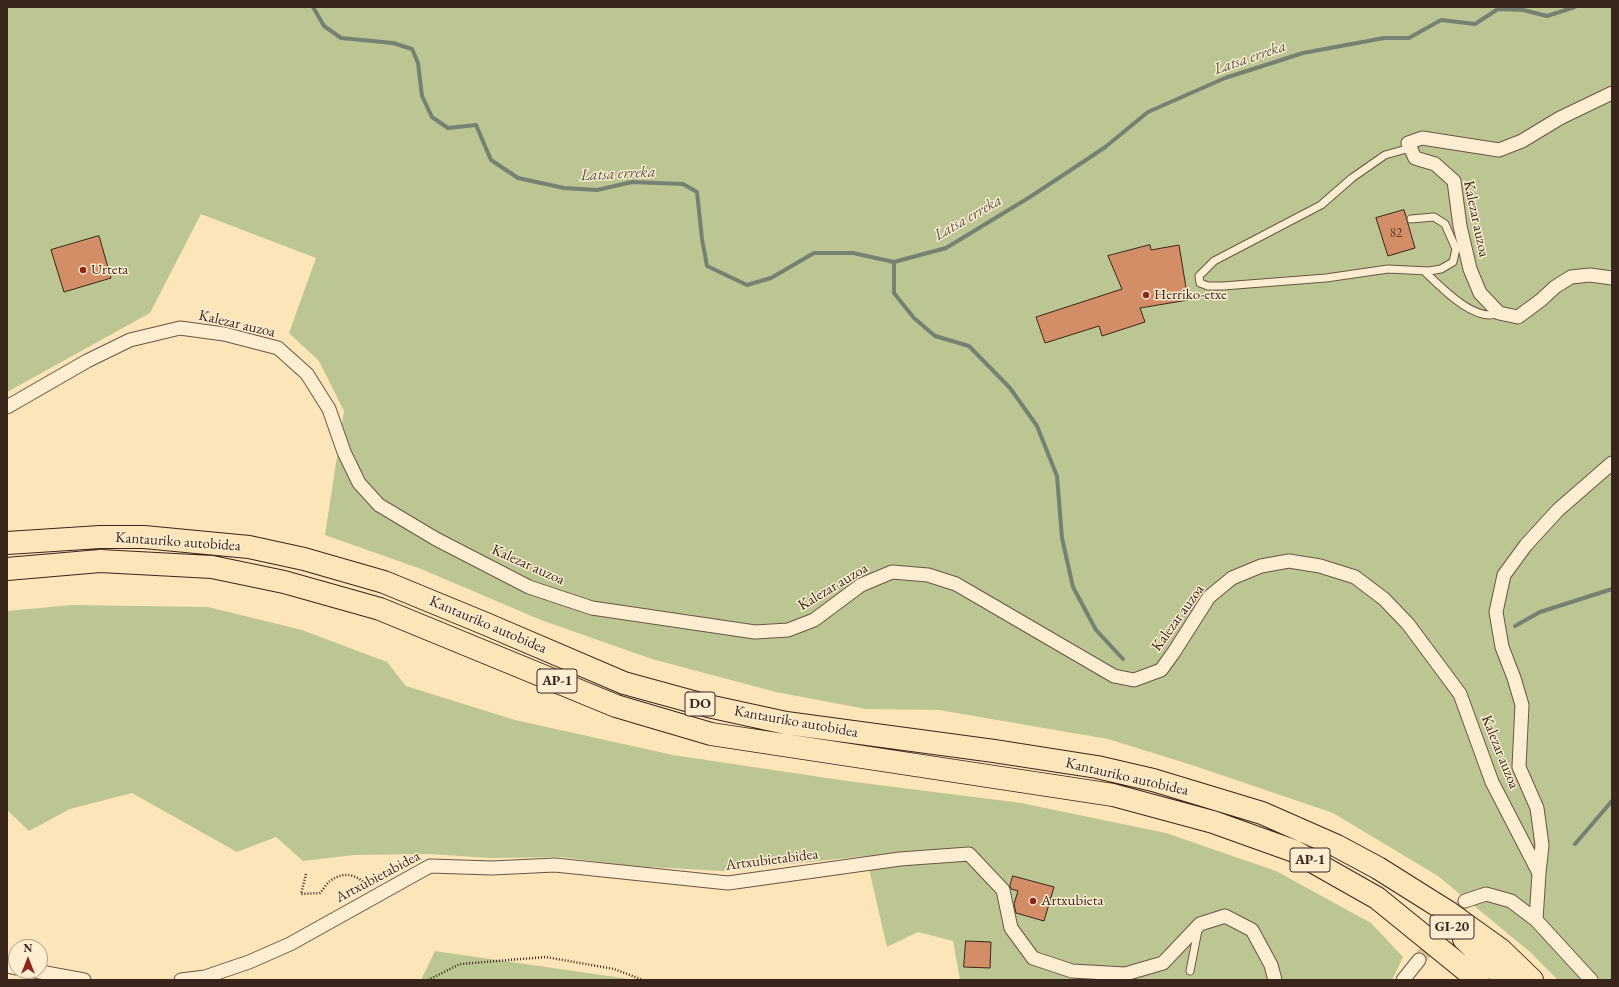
<!DOCTYPE html>
<style>
body{margin:0}
#map{position:relative;width:1619px;height:987px;overflow:hidden;background:#fce5b8;font-family:"EB Garamond",serif}
canvas{display:block}
.frame{position:absolute;inset:0;border:8px solid #3a251d;pointer-events:none}
.north{position:absolute;left:8px;top:939px;width:40px;height:40px;box-sizing:border-box;background:#fdeed1;border:1px solid #af9e89;border-radius:50%;rotate:0deg;font-size:11px;font-weight:700;line-height:16px;text-align:center;color:#3a251d}
.north::after{content:'';display:block;margin:auto;width:14px;height:18px;background:#8f2418;clip-path:polygon(50% 0,100% 100%,50% 72%,0 100%)}
</style>
<div id="map">
<canvas width="1619" height="987"></canvas>
<div class="frame"></div>
<div class="north">N</div>
</div>
<script>
const g = document.querySelector('canvas').getContext('2d');
g.lineJoin = 'round';
function fillPath(path, color) {
  g.fillStyle = color;
  g.fill(path, 'evenodd');
}
function trace(path, color, width, dash) {
  g.strokeStyle = color;
  g.lineWidth = width;
  g.lineCap = dash ? 'butt' : 'round';
  g.setLineDash(dash || []);
  g.stroke(path);
}
function write(font, color, halo, rows, align = 'center') {
  g.font = font + ' "EB Garamond",serif';
  g.lineWidth = 3;
  g.setLineDash([]);
  g.textBaseline = 'middle';
  g.strokeStyle = halo;
  g.fillStyle = color;
  for (const [text, x, y, turn = 0] of rows) {
    g.save();
    g.translate(x, y);
    g.rotate((+turn || 0) * Math.PI / 180);
    g.textAlign = isNaN(turn) ? turn : align;
    if (halo) g.strokeText(text, 0, 0);
    g.fillText(text, 0, 0);
    g.restore();
  }
}
const green = new Path2D(`
 M7,7H1612V980H1558L1530,952L1438,876L1333,813L1195,766L1108,739L939,710L866,709L776,692L652,659L541,620L421,569L325,535L344,411L319,361L289,333L316,258L201,214L150,313L7,392Z
 M72,605L208,607L302,630L387,662L406,686L515,720L673,755L847,781L1021,803L1166,833L1276,871L1371,923L1403,957L1392,980H960L953,941L918,932L887,947L866,856L722,871L632,866L562,857L490,858L430,854L354,855L303,861L276,837L237,852L132,793L70,809L29,831L7,810V611Z
 M435,951L636,980H421Z`);
const stream = new Path2D(`
 M313,7L324,26L341,38L393,43L412,49L418,63L422,96L432,117L448,128L476,125L491,160L518,178L564,188L597,190L632,182L683,184L697,192L702,239L707,266L747,285L771,278L814,253H853L894,262L946,248L1030,197L1104,148L1148,112L1225,78L1303,53L1384,38H1409L1441,20L1475,24L1498,9L1523,10L1547,16L1575,7
 M894,262V293L914,318L935,336L969,346L1010,388L1037,426L1057,476L1062,538L1073,587L1096,630L1123,659
 M1515,626L1540,612L1612,589
 M1575,844L1612,801`);
const building = new Path2D(`
 M1404,210L1415,248L1388,256L1376,218Z
 M99,236L111,278L64,292L51,250Z
 M1150,245L1151,250L1179,245L1188,300L1140,308L1145,322L1102,336L1099,326L1045,343L1036,317L1122,289L1108,256Z
 M1013,876L1054,887L1044,921L1016,913L1014,904L1018,891L1011,889L1010,886Z
 M966,941L991,942L990,968L964,967Z`);
const minorTunnel = new Path2D(`
 M1419,960L1465,901`);
const path = new Path2D(`
 M306,874L301,894L320,893C323,890 326,884 330,881C345,870 357,875 369,887
 M428,980L460,964L546,957L614,969L643,980`);
const service = new Path2D(`
 M1410,148L1385,155L1352,178L1321,205L1214,261L1199,276L1200,283L1208,286H1223L1326,278L1388,269L1429,271L1441,269L1453,262L1456,249L1445,224L1434,217L1411,219
 M1424,271C1440,286 1475,324 1499,313
 M1190,971L1198,930`);
const minor = new Path2D(`
 M1612,93L1560,118L1522,141L1499,150L1422,138L1408,143L1415,158L1435,164L1454,181L1460,226L1470,269L1480,293L1499,313L1518,317L1541,300L1555,287L1571,277L1590,275L1612,278
 M7,407L87,361L130,340L180,328L224,334L278,348L307,374L329,409L344,452L359,483L379,505L436,539L529,587L592,608L755,632L788,630L814,620L861,585L892,572L928,575L956,584L1114,676L1134,680L1161,670L1174,652L1209,597L1232,578L1261,566L1289,561L1320,566L1355,577L1384,599L1408,624L1460,694L1492,782L1539,873L1536,920
 M1539,873L1542,845L1537,808L1519,767L1522,705L1514,678L1502,647L1496,612L1504,575L1526,545L1558,510L1612,463
 M1465,901L1486,894L1511,901L1536,920L1591,980
 M7,966L16,968
 M35,971L84,980
 M181,980L205,977L249,962L290,944L430,866L492,868L555,865L728,883L900,859L969,854L1003,890L1011,928L1033,958L1072,971L1125,974L1163,963L1200,924L1225,916L1252,930L1271,965L1275,980
 M1403,980L1419,960`);
const motorway = new Path2D(`
 M7,543L100,537H144L249,547L304,559L384,582L486,624L624,683L708,706L786,723L994,751L1097,767L1153,780L1262,813L1337,846L1378,868L1448,912L1501,950L1532,980
 M7,569L100,561L212,567L284,582L380,609L616,706L711,734L1113,795L1213,822L1294,851L1377,898L1478,980
 M1464,939L1507,980`);
const markers = [
 [83,270,4,"#8f2418"],
 [1146,295,4,"#8f2418"],
 [1033,901,4,"#8f2418"]
];
const numberNames = [
 ["82",1396,233]
];
const shields = [
 [557,681,40],
 [700,704,30],
 [1310,860,40],
 [1452,927,44]
];
const shieldNames = [
 ["AP-1",557,681],
 ["DO",700,704],
 ["AP-1",1310,860],
 ["GI-20",1452,927]
];
const streetNames = [
 ["Kalezar auzoa",1476,219,78],
 ["Kalezar auzoa",237,324,13],
 ["Kantauriko autobidea",178,542,4],
 ["Kalezar auzoa",528,565,24],
 ["Kalezar auzoa",833,587,-31],
 ["Kalezar auzoa",1178,618,-54],
 ["Kantauriko autobidea",488,625,23],
 ["Kantauriko autobidea",796,722,10],
 ["Kalezar auzoa",1500,752,68],
 ["Kantauriko autobidea",1127,777,13],
 ["Artxubietabidea",772,860,-7],
 ["Artxubietabidea",378,877,-28]
];
const poiNames = [
 ["Urteta",91,270],
 ["Herriko-etxe",1154,295],
 ["Artxubieta",1041,901]
];
const waterNames = [
 ["Latsa erreka",1250,58,-19],
 ["Latsa erreka",618,174,-3],
 ["Latsa erreka",968,218,-30]
];
fillPath(green, '#bbc692');
trace(stream, '#778173', 4);
fillPath(building, '#d38d67');
trace(building, '#3a251d', 1);
trace(minorTunnel, '#d5bf99', 13, [13, 6]);
trace(service, '#6a5544', 9);
trace(minor, '#6a5544', 15);
trace(motorway, '#3a251d', 24);
trace(path, '#3a251d', 2.5, [1, 2]);
trace(service, '#fdeed1', 7);
trace(minor, '#fdeed1', 13);
trace(motorway, '#fce5b8', 22);
for (const [x, y, r, color] of markers) {
  const dot = new Path2D();
  dot.arc(x, y, r, 0, 2 * Math.PI);
  g.fillStyle = color;
  g.fill(dot);
  trace(dot, '#fdeed1', 1.5);
}
write('13px', '#603f30', null, numberNames);
for (const [x, y, w] of shields) {
  const box = new Path2D();
  box.roundRect(x - w / 2, y - 12, w, 24, 3);
  g.fillStyle = '#fdeed1';
  g.fill(box);
  trace(box, '#3a251d', 1);
}
write('bold 14px', '#3a251d', null, shieldNames);
write('15px', '#3a251d', '#fdeed1', streetNames);
write('15px', '#3a251d', '#fdeed1', poiNames, 'left');
write('italic 16px', '#585348', '#fdeed1', waterNames);
</script>
